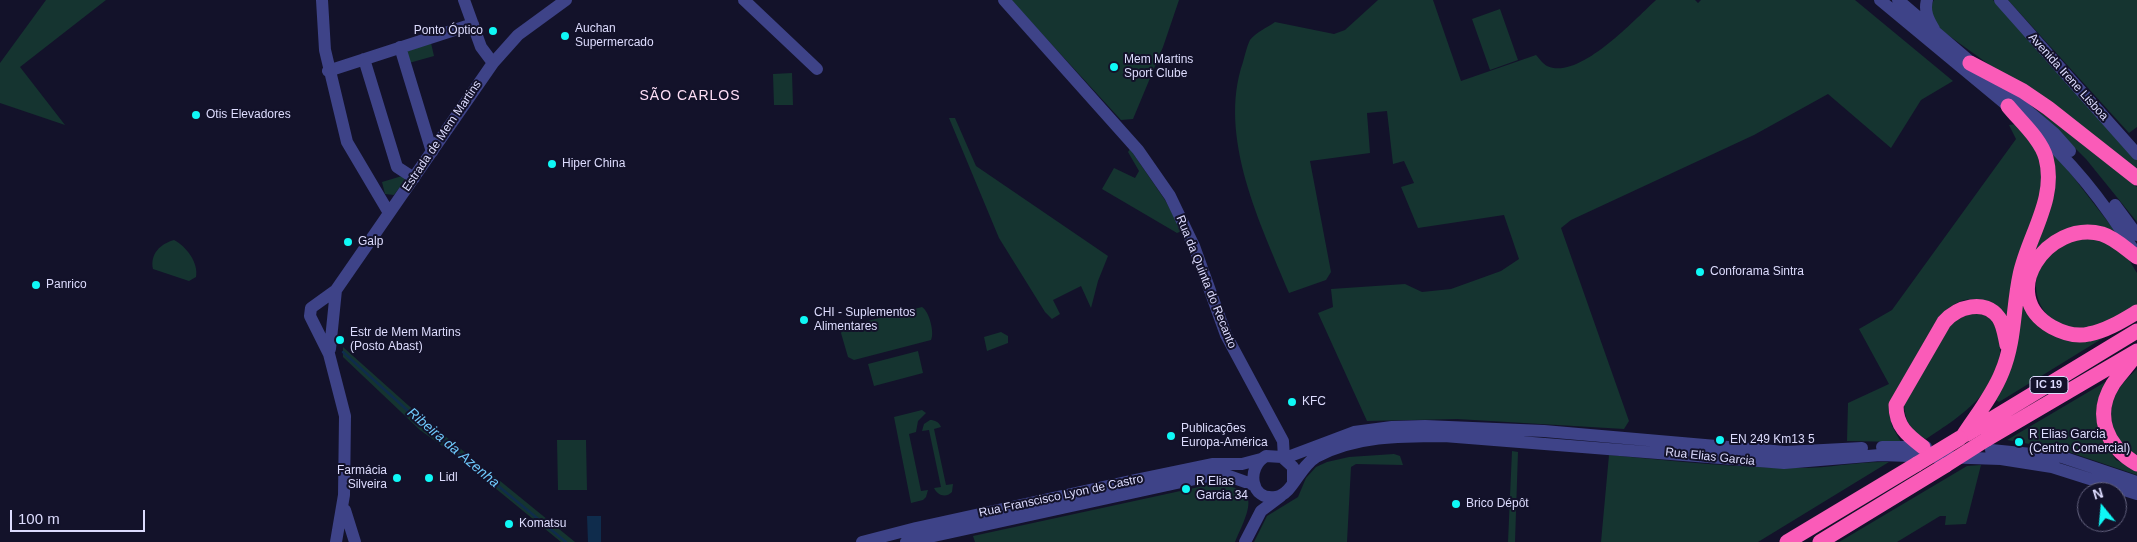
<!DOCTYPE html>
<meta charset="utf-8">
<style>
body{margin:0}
#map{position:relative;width:2137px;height:542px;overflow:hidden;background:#13122a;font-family:Arial,sans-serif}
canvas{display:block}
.north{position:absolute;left:2077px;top:482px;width:50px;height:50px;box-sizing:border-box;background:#13122a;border:1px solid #64637f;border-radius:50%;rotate:343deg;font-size:14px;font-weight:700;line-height:20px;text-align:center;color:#dddcfe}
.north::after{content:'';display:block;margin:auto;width:18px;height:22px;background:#0ff8f6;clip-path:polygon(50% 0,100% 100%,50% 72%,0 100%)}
.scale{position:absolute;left:10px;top:510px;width:135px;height:22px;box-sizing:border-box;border:2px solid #dddcfe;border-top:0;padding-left:6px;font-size:15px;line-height:18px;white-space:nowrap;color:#dddcfe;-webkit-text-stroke:4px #13122a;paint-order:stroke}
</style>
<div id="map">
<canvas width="2137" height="542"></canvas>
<div class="north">N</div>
<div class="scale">100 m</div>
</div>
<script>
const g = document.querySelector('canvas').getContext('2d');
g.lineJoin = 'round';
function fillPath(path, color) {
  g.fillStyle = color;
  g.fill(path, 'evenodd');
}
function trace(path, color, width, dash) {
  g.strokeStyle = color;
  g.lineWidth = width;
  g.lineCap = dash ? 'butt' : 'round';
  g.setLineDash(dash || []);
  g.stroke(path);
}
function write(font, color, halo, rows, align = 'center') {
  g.font = font + ' Arial,sans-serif';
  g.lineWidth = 4;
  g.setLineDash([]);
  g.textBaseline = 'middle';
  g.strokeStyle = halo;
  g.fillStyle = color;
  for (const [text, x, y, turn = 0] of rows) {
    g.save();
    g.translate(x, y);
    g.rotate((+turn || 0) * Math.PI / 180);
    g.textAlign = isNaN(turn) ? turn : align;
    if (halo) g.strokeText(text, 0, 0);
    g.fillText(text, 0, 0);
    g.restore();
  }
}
const green = new Path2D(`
 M46,0H106L20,67L65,125L0,103V63Z
 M1011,0H1179L1163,47L1133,119L1121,120Z
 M1378,0H1433L1461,81L1536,55C1539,58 1543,64 1547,66C1579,81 1635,19 1656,0H1695L1698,3L1701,0H1855L1953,81L1921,100L1891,148L1828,94L1754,135L1571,220L1561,228L1629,421L1624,429L1457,419L1367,421L1318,313L1333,307L1331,289L1405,284L1422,292L1451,289L1501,271L1519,259L1504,215L1418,228L1401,187L1414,183L1404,161L1393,164L1387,111L1367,113L1370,153L1310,161L1331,272L1326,280L1289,293C1261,225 1217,137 1243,62C1245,55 1247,46 1250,40C1255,33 1268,27 1275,22L1334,34L1345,30Z
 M1934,0H1993L2137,159V171L1941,30C1935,20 1927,11 1934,0Z
 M2008,0H2137V127L2129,133Z
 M1500,9L1518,60L1490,70L1472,19Z
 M431,43L434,56L409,63L405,52Z
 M792,73L793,105H774L773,74Z
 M2034,107L2067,130L2137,187V222L2086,159Z
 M949,118H955L976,166L1108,256L1098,281L1091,308L1081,286L1053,300L1060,314L1052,319L1045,312L999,238Z
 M2016,124L2036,147L2044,168L2041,195L2008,320C1985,301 1970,288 1943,313L1889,409L1892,426L1901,442L1847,441L1848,403L1889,384L1859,329L1892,310L2016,139L2009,125Z
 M1130,149L1165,200L1182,231L1177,233L1102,189L1114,168L1135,178L1139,171L1128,152Z
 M2054,152L2115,231L2073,230L2025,272L2039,324L2103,338L1999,402L1994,399L2023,272L2050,212L2056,176L2051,155Z
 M402,176L406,179L394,195L385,194L382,182Z
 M2080,238L2104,240L2126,255L2137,273V306C2119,315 2097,331 2076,329C2041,326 2023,284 2047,257C2057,247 2068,243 2080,238Z
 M174,240C186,246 199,263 196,277L189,281L153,269C150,254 160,244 174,240Z
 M922,307C929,311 935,333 931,340L854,360L848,357L841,333L844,327Z
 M1973,312C1991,316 1993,318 1998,336C2011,384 1960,417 1926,439C1911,432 1905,421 1904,405L1947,329L1953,322Z
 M1001,332L1008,336V343L987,351L984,337Z
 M343,347L418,414L575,542H561L456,456L420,430L343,357Z
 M918,351L923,373L874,386L868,364Z
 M2137,369V458C2131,453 2122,448 2118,443C2116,440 2115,434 2114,431C2105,404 2118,386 2137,369Z
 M2107,381L2103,440L2116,460L2137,470V475L2063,450L2007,440Z
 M922,410L926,413L918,421L916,432L909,434L921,491L928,490L926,497L923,500L911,503L894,417Z
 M930,420C935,420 939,422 941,427L934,429L946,485L953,484L952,492C946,498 938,496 934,488L941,487L929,430L922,431L924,424Z
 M557,440H586L587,490H558Z
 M1512,451L1518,452L1515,542H1508Z
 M1394,454L1400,456L1403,465L1356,464L1351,467L1347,542H1254L1267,516L1298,497L1306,478L1316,467L1327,462L1349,457Z
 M1609,455C1673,461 1737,468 1801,468C1830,468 1859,461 1889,462L1758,542H1601Z
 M1981,465L1966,524L1945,525L1946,516H1940L1897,542H1839L1967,466Z
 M1208,485C1262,485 1252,504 1235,542H975L973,536Z`);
const water = new Path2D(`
 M587,516H601V542H588Z`);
const stream = new Path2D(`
 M343,352L416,418L566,542`);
const minor = new Path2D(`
 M322,0L325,50L347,142L389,213
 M464,0L481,47L493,63
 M744,0L817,69
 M1004,0L1138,150L1170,196L1194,246L1226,335L1283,441L1284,458
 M1880,0L2015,112
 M1898,0L2054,133L2070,151
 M1927,0C1924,11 1928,19 1934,29
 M2000,0L2137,154
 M400,47L432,152
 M364,59L397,167L414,178
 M328,71L473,24
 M2032,127C2075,164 2107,206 2136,254
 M2115,205L2137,235
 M330,349L336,290
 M1882,447H1926
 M1991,450L2062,457L2137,482
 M1285,458L1354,432L1392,427L1425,426L1544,431L1785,452L1862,448
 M1293,482V467L1282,457L1266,456C1246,467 1250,501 1276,497C1293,494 1299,467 1316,457C1355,436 1400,436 1444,436L1784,463L1880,455L2001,459L2052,467L2137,494
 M345,510L355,542
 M336,542L344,495L345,416L329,354L310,316L311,308L336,290L493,63L518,35L566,0
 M862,542L916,528L1135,480L1212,464H1242L1261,459
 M906,542L1209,476L1226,475L1254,485
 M1245,542L1261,511L1281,496`);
const highway = new Path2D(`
 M1970,63L2023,91L2048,108L2137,178
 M2137,257C2126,249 2115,238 2102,234C2048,219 1995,295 2052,327C2063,333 2076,337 2089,334C2106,331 2122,321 2137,312
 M2135,356C2128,366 2120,374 2113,384C2093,416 2107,447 2137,464
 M1967,434L2137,331
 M1963,436C1976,416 1993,395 2002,372C2015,341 2013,307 2020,275C2028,236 2057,199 2046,158C2041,139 2020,121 2008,106
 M1987,439L2137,351
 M1923,447C1907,435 1896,426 1896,405L1944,322C1957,307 1985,298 1999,318C2004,326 2005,336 2007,345
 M1787,542L1917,464
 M1820,542L1946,465`);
const highwayBridge = new Path2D(`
 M1917,464L1960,438
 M1946,465L1987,439`);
const markers = [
 [493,31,5,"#0ff8f6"],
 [565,36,5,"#0ff8f6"],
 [1114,67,5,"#0ff8f6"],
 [196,115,5,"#0ff8f6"],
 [552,164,5,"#0ff8f6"],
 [348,242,5,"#0ff8f6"],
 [1700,272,5,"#0ff8f6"],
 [36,285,5,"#0ff8f6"],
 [804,320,5,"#0ff8f6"],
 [340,340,5,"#0ff8f6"],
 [1292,402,5,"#0ff8f6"],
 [1171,436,5,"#0ff8f6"],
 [1720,440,5,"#0ff8f6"],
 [2019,442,5,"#0ff8f6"],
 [397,478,5,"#0ff8f6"],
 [429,478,5,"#0ff8f6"],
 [1186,489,5,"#0ff8f6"],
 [1456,504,5,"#0ff8f6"],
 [509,524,5,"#0ff8f6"]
];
const shields = [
 [2049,385,38]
];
const shieldNames = [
 ["IC 19",2049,385]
];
const poiNames = [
 ["Auchan",575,29],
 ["Supermercado",575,43],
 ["Ponto Óptico",483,31,"right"],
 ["Mem Martins",1124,60],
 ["Sport Clube",1124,74],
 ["Otis Elevadores",206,115],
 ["Hiper China",562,164],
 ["Galp",358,242],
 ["Conforama Sintra",1710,272],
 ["Panrico",46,285],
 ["CHI - Suplementos",814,313],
 ["Alimentares",814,327],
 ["Estr de Mem Martins",350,333],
 ["(Posto Abast)",350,347],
 ["KFC",1302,402],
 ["Publicações",1181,429],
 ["Europa-América",1181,443],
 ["R Elias Garcia",2029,435],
 ["(Centro Comercial)",2029,449],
 ["EN 249 Km13 5",1730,440],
 ["Farmácia",387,471,"right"],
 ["Silveira",387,485,"right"],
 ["Lidl",439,478],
 ["R Elias",1196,482],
 ["Garcia 34",1196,496],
 ["Brico Dépôt",1466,504],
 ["Komatsu",519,524]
];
const streetNames = [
 ["Avenida Irene Lisboa",2068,77,48],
 ["Estrada de Mem Martins",442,136,-56],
 ["Rua da Quinta do Recanto",1206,282,68],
 ["Rua Elias Garcia",1710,457,6],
 ["Rua Franscisco Lyon de Castro",1061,496,-12]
];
const neighbourhoodNames = [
 ["SÃO CARLOS",690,96]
];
const waterNames = [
 ["Ribeira da Azenha",453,448,40]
];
fillPath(green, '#153430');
fillPath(water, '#0f2c4c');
trace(stream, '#0f2c4c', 2.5);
trace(minor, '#3e4388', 12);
trace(highway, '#fa5bb8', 15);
trace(highwayBridge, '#fa5bb8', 15);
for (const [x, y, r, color] of markers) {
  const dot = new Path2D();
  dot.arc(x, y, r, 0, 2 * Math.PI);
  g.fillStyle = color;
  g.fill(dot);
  trace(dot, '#13122a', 2);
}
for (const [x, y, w] of shields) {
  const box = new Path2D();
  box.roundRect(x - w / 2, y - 8.5, w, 17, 4);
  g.fillStyle = '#13122a';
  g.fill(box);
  trace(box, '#dddcfe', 1);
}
write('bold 11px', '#dddcfe', null, shieldNames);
write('12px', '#dddcfe', '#13122a', poiNames, 'left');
write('12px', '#dddcfe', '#13122a', streetNames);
g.letterSpacing = '1px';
write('14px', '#fedef6', '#13122a', neighbourhoodNames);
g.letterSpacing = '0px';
write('italic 14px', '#6ec8fb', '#13122a', waterNames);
</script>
